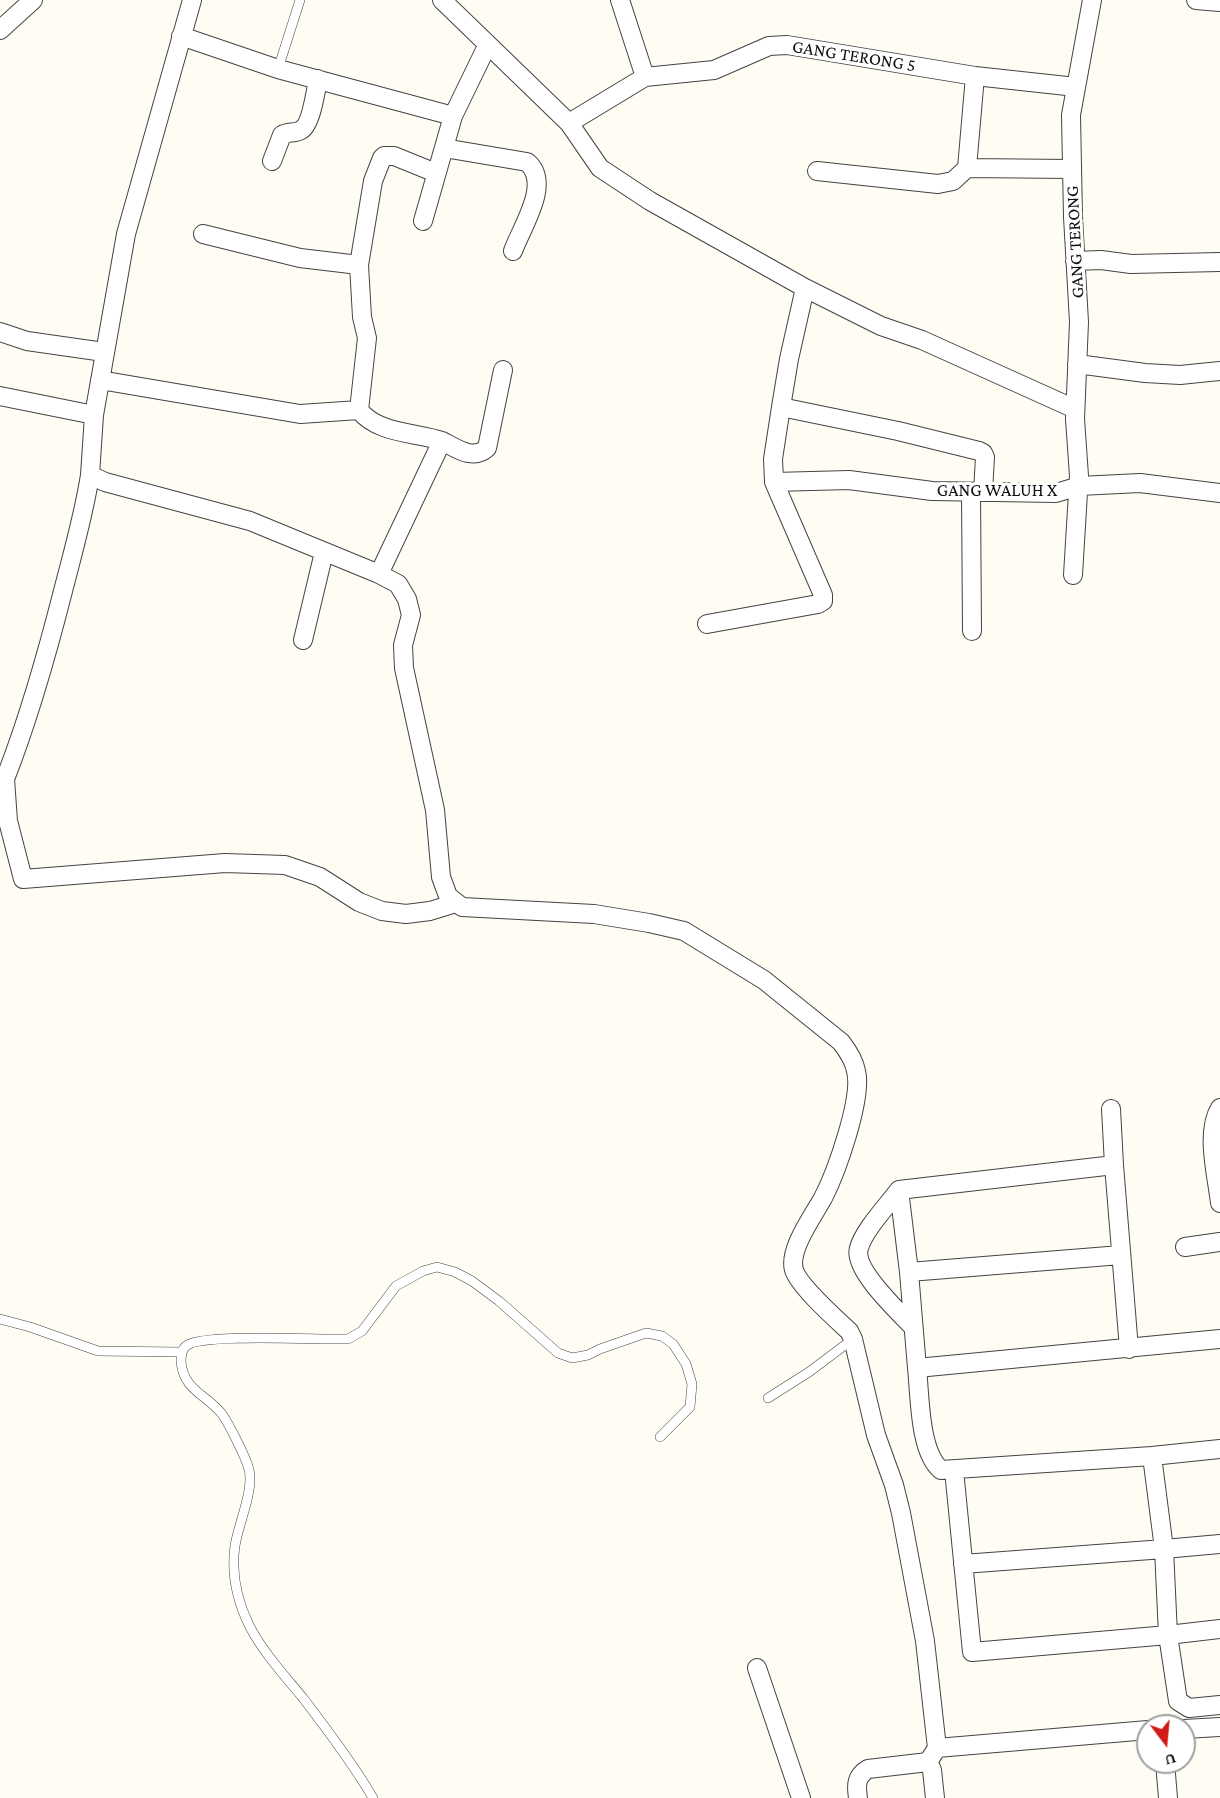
<!DOCTYPE html>
<style>
body{margin:0}
#map{position:relative;width:1220px;height:1798px;overflow:hidden;background:#fffdf3;font-family:"Crimson Pro",serif}
canvas{display:block}
.north{position:absolute;left:1136px;top:1714px;width:60px;height:60px;box-sizing:border-box;background:#fff;border:2px solid #9f9f9f;border-radius:50%;rotate:164deg;font-size:16px;font-weight:700;line-height:24px;text-align:center;color:#101010}
.north::after{content:'';display:block;margin:auto;width:21px;height:27px;background:#d21a16;clip-path:polygon(50% 0,100% 100%,50% 72%,0 100%)}
</style>
<div id="map">
<canvas width="1220" height="1798"></canvas>
<div class="north">U</div>
</div>
<script>
const g = document.querySelector('canvas').getContext('2d');
g.lineJoin = 'round';
function trace(path, color, width, dash) {
  g.strokeStyle = color;
  g.lineWidth = width;
  g.lineCap = dash ? 'butt' : 'round';
  g.setLineDash(dash || []);
  g.stroke(path);
}
function write(font, color, halo, rows, align = 'center') {
  g.font = font + ' "Crimson Pro",serif';
  g.lineWidth = 6;
  g.setLineDash([]);
  g.textBaseline = 'middle';
  g.strokeStyle = halo;
  g.fillStyle = color;
  for (const [text, x, y, turn = 0] of rows) {
    g.save();
    g.translate(x, y);
    g.rotate((+turn || 0) * Math.PI / 180);
    g.textAlign = isNaN(turn) ? turn : align;
    if (halo) g.strokeText(text, 0, 0);
    g.fillText(text, 0, 0);
    g.restore();
  }
}
const service = new Path2D(`
 M278,69L300,0
 M0,1319L30,1327L98,1351L181,1352
 M768,1398L809,1372L853,1339
 M373,1798C354,1765 326,1728 303,1698C284,1675 262,1651 249,1625C237,1600 231,1573 235,1546C238,1524 256,1487 248,1466C244,1454 229,1424 222,1414C206,1394 184,1391 181,1362C181,1356 181,1350 186,1346C201,1333 321,1340 348,1339L362,1331L396,1286L423,1271L437,1267L455,1272L472,1281L499,1301L558,1353L572,1358L588,1355L600,1349L646,1333L662,1336L673,1344L686,1364L692,1384L690,1407L660,1437`);
const minor = new Path2D(`
 M192,0L126,234L94,415L90,475L105,482L250,521L379,574L398,584L407,599L411,615L403,645L404,668L435,810L441,877L448,896L462,907L594,914L649,923L684,931L764,980L841,1042C848,1051 854,1060 856,1071C863,1098 836,1173 823,1198C813,1216 788,1250 794,1270C799,1286 835,1318 849,1331L853,1339L876,1435L894,1485L901,1513L925,1641L937,1748
 M442,0L569,123L600,168L650,201L805,288L881,326L922,340L1075,409
 M620,0L645,77L714,70L769,46L787,45L975,76L1076,87
 M1196,0L1220,2
 M0,30L33,0
 M181,36L278,69L453,116L487,46
 M569,123L645,77
 M444,148L527,162C552,183 522,226 513,251
 M272,161L282,135C288,131 295,134 301,130C311,125 316,90 318,79
 M967,168L1072,169
 M817,171L938,184L953,181L967,168L975,76
 M423,221L453,116
 M203,234L300,258L359,265
 M1075,261L1101,260L1131,264L1220,262
 M805,288L789,359L781,407L898,431L979,451L983,453L985,457L983,492
 M0,332L27,341L104,352
 M1077,364L1145,373L1180,375L1220,371
 M100,380L300,414L359,410
 M0,396L94,415
 M442,441C456,448 473,461 487,448L503,370
 M774,482L849,480L932,491L1056,493L1079,486L1140,483L1220,493
 M971,492L972,631
 M379,574L442,441C414,432 378,434 359,410L367,338L362,317L359,265L373,181L382,158L384,156H394L436,173
 M1073,575L1079,476L1075,419L1079,322L1073,217L1071,115L1092,0
 M707,624L818,604L823,601V595L774,482L773,459L781,407
 M303,640L324,552
 M5,779L8,821L23,879L225,863L285,865L320,877L359,902L382,911L406,914L430,911L456,903
 M0,780L5,779C29,718 47,654 63,591C73,552 84,514 90,475
 M1220,1108C1205,1132 1217,1176 1220,1203
 M1111,1109L1114,1165L1129,1349
 M899,1190L909,1272L917,1368
 M1185,1247L1220,1242
 M909,1272L1121,1255
 M913,1327C899,1312 852,1269 859,1248C864,1230 887,1206 899,1190L1114,1165
 M1220,1339L917,1368C920,1395 919,1452 941,1470L1152,1456L1220,1449
 M1152,1456L1164,1549L1220,1544
 M954,1470L972,1652L1168,1635L1164,1549L963,1564
 M1220,1629L1168,1635L1178,1701L1189,1708L1220,1705
 M757,1668L801,1798
 M1184,1729L1220,1727
 M1165,1762L1168,1798
 M858,1798C856,1785 856,1776 868,1769L928,1762
 M935,1798L932,1770L928,1762L937,1748L1148,1730`);
const streetNames = [
 ["GANG TERONG 5",854,56,9],
 ["GANG TERONG",1075,242,-93],
 ["GANG WALUH X",997,490]
];
trace(service, '#434343', 10);
trace(minor, '#434343', 20);
trace(service, '#fff', 9);
trace(minor, '#fff', 18);
write('18px', '#101010', '#fff', streetNames);
</script>
